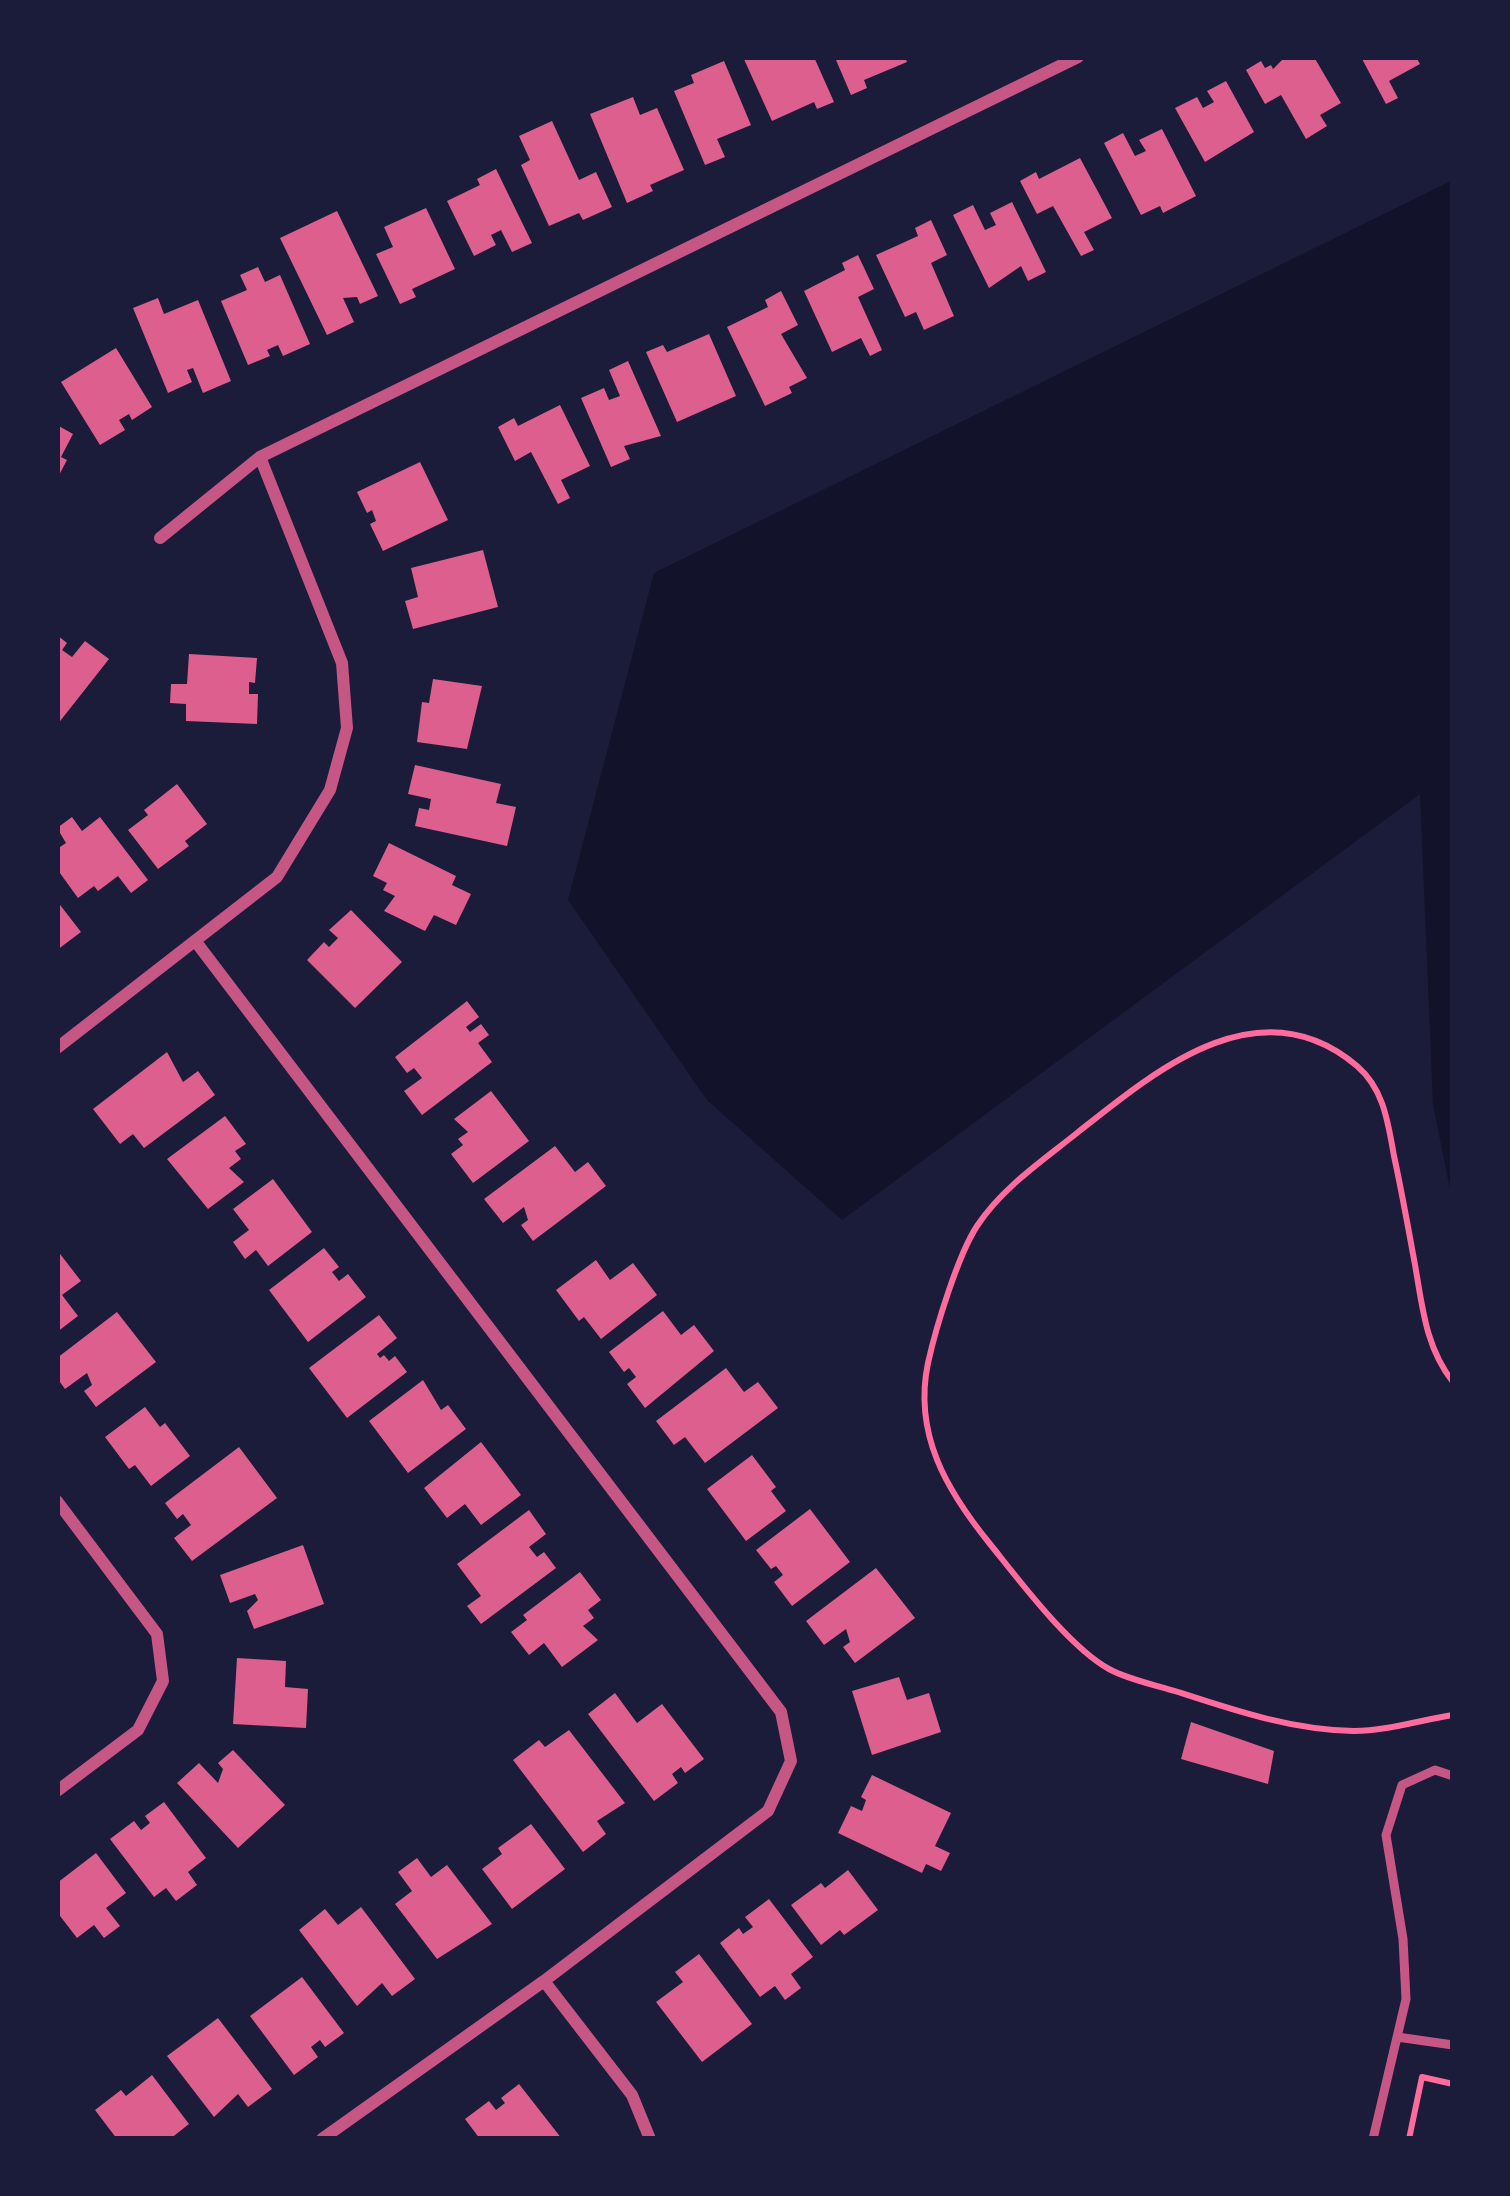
<!DOCTYPE html>
<style>
body{margin:0}
#map{position:relative;width:1510px;height:2196px;overflow:hidden;background:#1b1b3a;font-family:"Titillium Web",sans-serif}
canvas{display:block}
.frame{position:absolute;inset:0;border:60px solid #1b1b3a;pointer-events:none}
</style>
<div id="map">
<canvas width="1510" height="2196"></canvas>
<div class="frame"></div>
</div>
<script>
const g = document.querySelector('canvas').getContext('2d');
g.lineJoin = 'round';
function fillPath(path, color) {
  g.fillStyle = color;
  g.fill(path, 'evenodd');
}
function trace(path, color, width, dash) {
  g.strokeStyle = color;
  g.lineWidth = width;
  g.lineCap = dash ? 'butt' : 'round';
  g.setLineDash(dash || []);
  g.stroke(path);
}
const water = new Path2D(`
 M1453,180V1204L1433,1104L1420,794L842,1220L707,1100L568,900L654,573Z`);
const building = new Path2D(`
 M743,57H814L834,102L817,109L814,102L772,121Z
 M843,57H905L907,62L864,80L867,88L851,95L836,60Z
 M1285,57H1314L1341,103L1320,115L1327,126L1306,139L1281,95L1265,104L1246,70L1261,61L1265,68L1271,65L1273,69Z
 M1361,57H1416L1420,64L1389,81L1398,98L1386,104Z
 M724,61L751,125L717,139L725,157L705,165L674,91L694,83L691,75Z
 M1226,81L1254,132L1205,162L1175,108L1197,97L1203,108L1214,102L1207,91Z
 M633,97L640,115L657,108L684,170L650,185L653,191L627,203L590,114Z
 M552,121L579,180L596,172L612,207L583,220L579,213L549,226L521,165L530,160L519,136Z
 M1162,129L1196,196L1163,213L1160,206L1141,215L1104,143L1123,133L1135,156L1146,151L1139,140Z
 M1080,158L1112,218L1084,232L1094,250L1081,256L1053,206L1037,214L1020,181L1036,172L1039,179Z
 M496,169L532,243L512,252L501,230L491,235L496,245L474,256L447,201L480,185L477,179Z
 M1012,202L1046,272L1028,281L1021,266L989,288L953,215L973,205L985,230L996,225L990,213Z
 M426,208L455,269L412,289L416,297L400,304L376,254L393,247L384,227Z
 M337,211L378,296L360,304L357,297L343,298L354,322L327,335L280,238Z
 M931,220L947,255L931,263L954,316L924,330L916,312L905,317L876,255L918,236L915,228Z
 M858,255L874,289L858,297L882,350L870,356L861,338L832,352L804,291L845,270L842,263Z
 M258,267L265,282L280,275L310,344L283,356L278,345L267,350L270,356L248,365L221,301L247,290L240,275Z
 M781,291L798,325L781,334L807,378L789,387L792,393L765,406L727,327L768,307L765,300Z
 M158,298L164,314L198,300L231,381L203,393L193,368L187,370L192,382L168,393L133,308Z
 M709,334L736,396L677,422L646,352L663,345L667,352Z
 M116,348L152,407L132,420L129,414L119,420L125,430L100,445L61,382Z
 M628,361L661,436L624,446L630,459L611,467L581,398L604,388L609,400L620,396L609,370Z
 M560,405L590,466L561,480L570,498L558,504L531,452L515,461L498,427L514,418L518,426Z
 M57,425L73,434L61,457L67,460L57,479Z
 M420,462L448,520L383,551L370,524L376,521L372,510L367,513L357,492Z
 M483,550L498,607L413,629L405,601L418,597L411,568Z
 M57,635L67,643L62,650L72,657L85,641L109,659L57,725Z
 M189,654L257,658L255,683L249,682V694H258L257,724L186,721V704L170,703L171,684H187Z
 M433,679L482,686L467,749L417,742L422,702L429,703Z
 M415,765L501,784L496,803L516,807L507,846L415,826L419,808L429,810L431,799L408,794Z
 M177,784L207,824L185,841L189,846L158,869L128,830L148,815L144,810Z
 M72,817L82,831L100,817L148,880L131,893L118,876L98,891L94,886L78,898L57,869V849L66,843L57,828Z
 M389,843L456,876L452,885L471,894L456,925L434,915L425,931L384,911L395,896L383,890L387,883L373,876Z
 M57,901L81,932L57,950Z
 M351,910L402,962L355,1008L307,960L324,942L329,947L338,938L329,930Z
 M467,1001L479,1017L466,1027L470,1032L481,1024L489,1035L478,1043L492,1062L422,1115L404,1091L422,1078L414,1068L407,1073L395,1057Z
 M167,1052L183,1082L198,1071L215,1095L144,1148L133,1134L120,1144L93,1109Z
 M491,1091L529,1141L473,1183L451,1154L463,1145L458,1139L468,1132L454,1119Z
 M225,1116L246,1144L235,1151L241,1159L229,1168L244,1182L208,1209L167,1159Z
 M555,1146L575,1172L588,1162L606,1186L533,1241L521,1225L528,1220L524,1207L503,1223L484,1199Z
 M273,1179L312,1232L268,1266L256,1250L245,1259L233,1242L249,1230L233,1209Z
 M324,1248L339,1267L332,1272L339,1281L348,1274L366,1297L308,1342L269,1290Z
 M57,1250L81,1281L62,1295L78,1316L57,1332Z
 M596,1260L610,1280L633,1263L657,1295L601,1339L584,1317L579,1321L556,1290Z
 M663,1311L681,1335L694,1325L714,1351L645,1408L627,1384L636,1377L629,1368L624,1372L609,1352Z
 M117,1312L156,1362L96,1407L84,1391L92,1385L87,1373L65,1389L57,1378V1358Z
 M379,1315L397,1338L377,1354L380,1358L384,1355L389,1361L395,1356L407,1372L347,1418L309,1368Z
 M726,1368L744,1392L758,1382L778,1408L705,1463L685,1437L674,1445L656,1421Z
 M423,1380L441,1410L448,1405L466,1429L408,1473L369,1421Z
 M145,1407L160,1427L165,1423L190,1456L151,1486L135,1465L129,1469L105,1437Z
 M481,1442L521,1495L481,1525L465,1504L447,1518L424,1488Z
 M239,1447L277,1498L192,1561L174,1538L191,1525L183,1514L177,1519L165,1503Z
 M752,1455L776,1487L771,1491L786,1511L746,1541L707,1489Z
 M810,1509L850,1562L792,1606L774,1582L783,1575L776,1566L771,1569L756,1550Z
 M529,1510L546,1534L529,1547L537,1557L544,1552L556,1568L481,1624L467,1606L481,1596L457,1564Z
 M303,1545L324,1604L254,1629L247,1611L258,1600L255,1594L230,1603L220,1575Z
 M876,1568L915,1618L855,1663L843,1647L850,1642L846,1629L824,1645L806,1621Z
 M580,1572L601,1600L588,1610L594,1618L583,1626L598,1640L562,1667L544,1643L529,1655L511,1632L527,1620L523,1615Z
 M237,1658L286,1661L285,1687L308,1689L306,1728L233,1724Z
 M899,1677L907,1700L929,1693L941,1732L872,1755L852,1691Z
 M615,1693L637,1723L662,1704L704,1759L685,1773L681,1767L672,1774L678,1783L654,1801L588,1714Z
 M1191,1722L1274,1751L1268,1784L1181,1759Z
 M569,1730L625,1803L597,1821L606,1834L583,1852L513,1760L539,1740L545,1747Z
 M233,1750L285,1805L238,1848L177,1783L199,1763L218,1783L223,1769L218,1763Z
 M872,1775L951,1813L935,1846L950,1853L941,1871L926,1864L922,1873L838,1833L851,1806L862,1811L866,1800L861,1797Z
 M164,1802L206,1858L188,1872L197,1885L176,1901L166,1888L154,1897L110,1839L134,1821L141,1830L150,1823L145,1816Z
 M531,1824L565,1869L512,1909L482,1869L502,1854L498,1848Z
 M96,1853L126,1893L106,1908L120,1926L104,1938L94,1925L77,1938L57,1912V1883Z
 M417,1858L431,1877L447,1865L492,1924L437,1959L395,1904L412,1891L398,1872Z
 M848,1870L878,1910L844,1935L840,1930L821,1945L791,1905L821,1883L825,1888Z
 M769,1899L813,1957L791,1974L801,1988L785,2000L775,1986L760,1997L720,1943L739,1928L743,1934L753,1927L745,1917Z
 M361,1907L415,1979L392,1996L382,1983L357,2006L299,1930L325,1909L338,1925Z
 M699,1954L752,2024L702,2062L656,2002L683,1982L675,1972Z
 M302,1977L344,2033L325,2047L320,2040L311,2047L318,2057L294,2075L250,2016Z
 M218,2018L272,2089L248,2107L238,2094L214,2117L167,2056Z
 M152,2075L189,2124L170,2139H117L95,2110L121,2090L126,2096Z
 M519,2084L562,2139H480L465,2119L489,2101L496,2110L505,2103L501,2098Z`);
const path = new Path2D(`
 M1453,1382C1423,1344 1422,1299 1413,1254C1407,1221 1401,1188 1394,1156C1388,1123 1384,1089 1357,1066C1259,983 1155,1071 1077,1133C1042,1161 1002,1188 977,1226C958,1255 936,1327 928,1363C913,1434 947,1491 990,1544C1019,1580 1069,1647 1109,1669C1129,1680 1156,1685 1178,1692C1236,1711 1293,1730 1354,1731C1386,1731 1421,1720 1453,1715
 M1409,2139L1422,2077L1453,2084`);
const service = new Path2D(`
 M1397,2037L1453,2045
 M1373,2139L1406,1999L1403,1939L1386,1835L1402,1785L1435,1770L1453,1776`);
const minor = new Path2D(`
 M160,538L260,457L1078,57
 M196,942L781,1712L791,1761L768,1811L544,1981L322,2139
 M57,1048L277,877L330,790L347,728L342,663L260,457
 M57,1501L157,1634L163,1681L138,1730L57,1791
 M544,1981L632,2095L650,2139`);
fillPath(water, '#12122b');
fillPath(building, '#dd5f8e');
trace(path, '#ff6b9d', 6);
trace(service, '#c65784', 9);
trace(minor, '#c65784', 12);
</script>
